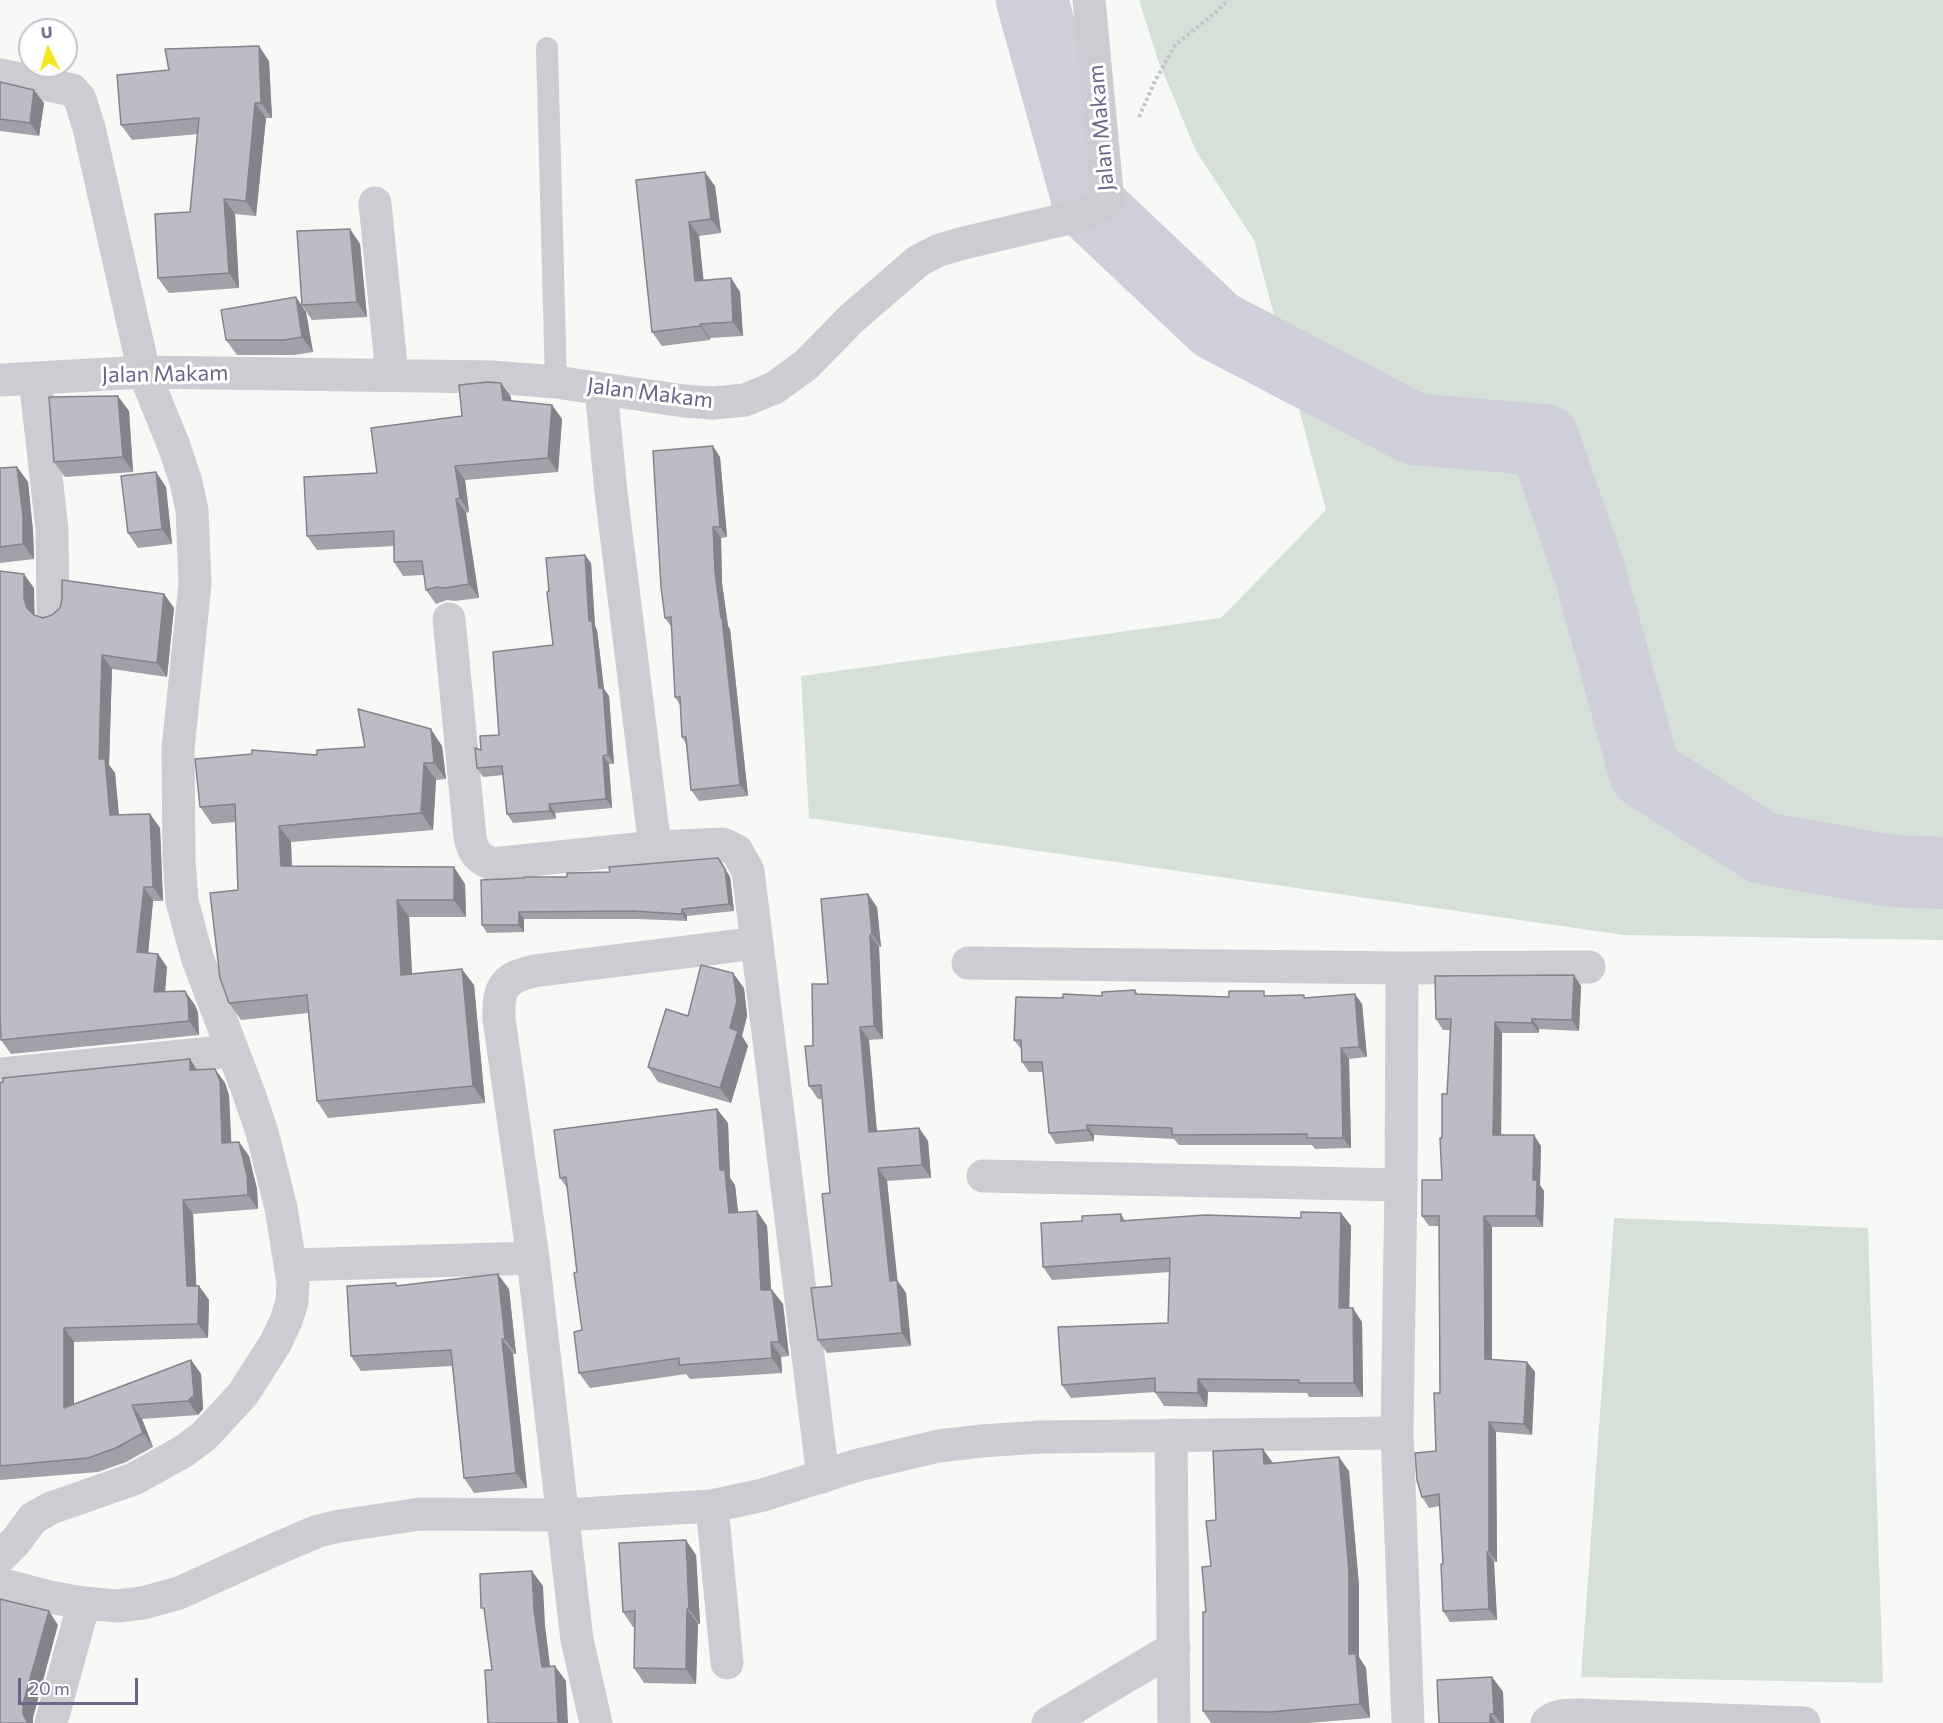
<!DOCTYPE html>
<style>
body{margin:0}
#map{position:relative;width:1943px;height:1723px;overflow:hidden;background:#f7f9f7;font-family:Commissioner,sans-serif}
canvas{display:block}
.north{position:absolute;left:18px;top:18px;width:60px;height:60px;box-sizing:border-box;background:#fff;border:2px solid #c4c2d0;border-radius:50%;rotate:355deg;font-size:16px;font-weight:700;line-height:24px;text-align:center;color:#6c668a}
.north::after{content:'';display:block;margin:auto;width:21px;height:27px;background:#f1e61f;clip-path:polygon(50% 0,100% 100%,50% 72%,0 100%)}
.scale{position:absolute;left:18px;top:1678px;width:120px;height:27px;box-sizing:border-box;border:3px solid #6c668a;border-top:0;padding-left:8px;font-size:18px;line-height:21px;white-space:nowrap;color:#6c668a;-webkit-text-stroke:4px #fff;paint-order:stroke}
</style>
<div id="map">
<canvas width="1943" height="1723"></canvas>
<div class="north">U</div>
<div class="scale">20 m</div>
</div>
<script>
const g = document.querySelector('canvas').getContext('2d');
g.lineJoin = 'round';
function fillPath(path, color) {
  g.fillStyle = color;
  g.fill(path, 'evenodd');
}
function trace(path, color, width, dash) {
  g.strokeStyle = color;
  g.lineWidth = width;
  g.lineCap = dash ? 'butt' : 'round';
  g.setLineDash(dash || []);
  g.stroke(path);
}
function write(font, color, halo, rows, align = 'center') {
  g.font = font + ' Commissioner,sans-serif';
  g.lineWidth = 6;
  g.setLineDash([]);
  g.textBaseline = 'middle';
  g.strokeStyle = halo;
  g.fillStyle = color;
  for (const [text, x, y, turn = 0] of rows) {
    g.save();
    g.translate(x, y);
    g.rotate((+turn || 0) * Math.PI / 180);
    g.textAlign = isNaN(turn) ? turn : align;
    if (halo) g.strokeText(text, 0, 0);
    g.fillText(text, 0, 0);
    g.restore();
  }
}
const green = new Path2D(`
 M1139,0H1943V940L1624,935L809,818L801,676L1221,618L1326,510L1254,240L1196,151L1158,60Z
 M1614,1218L1868,1228L1883,1683L1581,1677Z`);
const river = new Path2D(`
 M1032,0L1089,205L1216,325L1414,429L1544,440L1590,574L1645,773L1763,848L1892,871L1943,873`);
const path = new Path2D(`
 M1139,117L1155,81L1175,45L1215,13L1228,0`);
const service = new Path2D(`
 M547,48L556,382`);
const minor = new Path2D(`
 M0,75L72,90L80,99L89,128L144,372L174,446L186,482L192,510L195,584L178,749L179,859L182,901L197,957L248,1091L262,1132L281,1208L293,1283L292,1302L286,1321L275,1344L243,1394L204,1436L184,1451L134,1479L51,1508L33,1518L16,1541L0,1557
 M375,203L392,375
 M35,378L52,530L53,613
 M0,380L144,372L492,377L556,382L684,401L713,403L745,400L774,388L806,365L851,319L918,261L937,251L960,244L1082,215L1108,202L1089,0
 M601,389L611,492L655,847
 M449,619L470,837C473,853 478,858 492,864L655,847L723,844L737,851L748,871L823,1477
 M968,963L1402,968L1589,967
 M1402,968L1401,1185L1397,1433L1408,1723
 M0,1074L232,1051
 M983,1176L1401,1185
 M291,1265L533,1258
 M1171,1435L1174,1723
 M712,1506L727,1663
 M0,1584L49,1597L84,1603L117,1606L143,1603L179,1593L276,1549L318,1531L340,1526L420,1514L564,1515L712,1506L763,1495L858,1465L939,1446L981,1441L1041,1437L1397,1433
 M51,1723L84,1603
 M596,1723L577,1640L533,1258L499,1019C498,988 503,978 534,971L757,943
 M1048,1723L1174,1648
 M1547,1723C1556,1714 1568,1716 1580,1715L1804,1723`);
const wall = new Path2D(`
 M269,61L272,118H266L256,216L235,214L239,288L169,293L158,278L190,212L198,134L132,140L121,125Z
 M0,82L44,103L39,136L0,131Z
 M636,180L715,186L721,233L699,236L703,280L731,278L740,292L743,336L710,338V340L662,346L652,332Z
 M350,229L360,244L367,317L312,320L302,305Z
 M296,297L306,312L313,352L294,355H237L226,340Z
 M511,397V401L552,405L562,419L558,472L465,480L469,512L466,513L479,598L455,601L447,600L436,604L426,590L424,575L403,576L394,562V546L317,550L307,536L377,473L462,416Z
 M129,411L133,472L65,477L54,462Z
 M720,457L727,537L721,538L722,583L728,626L730,629L748,796L699,801L691,790L686,744L682,737L680,705L675,697L672,628L665,618Z
 M17,467L28,482L33,531L34,559L0,563V468Z
 M156,472L166,487L172,544L138,548L128,533Z
 M591,563L595,626L597,630L604,689L609,696L614,764H609L612,808L555,813L556,819L513,823L507,814L503,775L483,777L477,768L481,750L499,735L553,645L549,591Z
 M34,588L35,615L43,618L164,594L174,608L167,677L112,669L109,765L115,773L119,815L150,814L160,828L163,901H153L148,953L158,954L167,967L165,992L195,1005L198,1013L199,1035L11,1054L1,1040Z
 M442,746L446,779L436,780L433,830L291,842L292,866L465,884L466,917H409L412,974L474,985L485,1103L328,1118L317,1101L308,1013L241,1020L229,1003L238,890L236,822L212,824L200,807L317,755Z
 M723,865L730,877L734,911L687,916V921L638,919H524V932L487,933L482,925L567,877L610,872Z
 M877,907L881,947H879L883,1039L869,1040L877,1132L919,1128L928,1141L931,1178L887,1181L897,1280L906,1293L911,1346L827,1353L818,1340L832,1286L830,1193L822,1099H818L809,1086L813,1046L828,984Z
 M1581,986L1579,1031L1539,1029V1033H1502L1501,1135L1541,1146L1540,1185L1544,1191L1543,1227H1492V1359L1527,1362L1535,1372L1532,1435L1496,1432L1497,1562H1494L1497,1620L1450,1622L1443,1611V1564L1440,1506L1429,1508L1422,1497L1436,1451L1440,1393L1439,1226H1429L1422,1216L1442,1180V1138L1447,1094L1450,1030H1443L1436,1019Z
 M744,988L747,1016L742,1036L748,1046L731,1103L658,1082L648,1067L688,1016Z
 M1135,990L1138,994L1229,997L1268,996L1306,998L1362,1004L1367,1057L1349,1059L1351,1148L1315,1149L1312,1145H1179L1174,1139L1094,1135V1141L1056,1144L1049,1133L1043,1072H1029L1022,1062L1021,1049L1014,1040L1102,996Z
 M215,1069L225,1083L229,1095L231,1143L239,1142L249,1156L257,1189L258,1209L193,1214L196,1286H199L209,1300L208,1338L74,1342V1404L191,1360L201,1374L203,1409L198,1415L142,1419L153,1447L126,1462L98,1472L0,1480V1083Z
 M728,1123L730,1178L735,1185L738,1213L757,1211L767,1226L771,1290H772L783,1304L789,1356L781,1357L782,1373L690,1379L686,1374L590,1388L579,1373L582,1330L568,1189L560,1178Z
 M1341,1213L1351,1226L1349,1308L1362,1322L1363,1397H1309L1307,1393L1208,1392L1207,1407L1164,1406L1155,1392L1071,1398L1062,1385L1168,1323L1170,1272L1052,1280L1043,1267L1082,1221L1121,1214L1125,1220L1301,1218Z
 M398,1286L509,1289L516,1354H513L527,1488L474,1493L464,1478L452,1366L361,1371L351,1356Z
 M1273,1463L1349,1471L1359,1586V1657L1366,1668L1370,1718L1308,1723H1211L1203,1711L1206,1612L1216,1520Z
 M696,1555L700,1624H698L696,1684L644,1683L634,1668V1627H633L623,1612Z
 M1492,1677L1503,1692L1504,1723H1439Z`);
const shadedWall = new Path2D(`
 M259,46L269,61L272,118L261,103Z
 M34,90L44,103L39,136L30,123Z
 M255,103L266,118L256,216L246,201Z
 M705,172L715,186L721,233L711,219Z
 M224,199L235,214L239,288L229,273Z
 M689,222L699,236L705,294L695,281Z
 M350,229L360,244L367,317L357,302Z
 M731,278L740,292L743,336L733,322Z
 M296,297L306,312L313,352L302,337Z
 M700,324L710,338V340L700,326Z
 M501,383L511,397L512,414L503,400Z
 M118,396L129,411L133,472L123,457Z
 M552,405L562,419L558,472L548,458Z
 M713,446L720,457L727,537L720,527Z
 M455,466L465,480L469,512L460,498Z
 M17,467L28,482L33,531L34,559L23,544Z
 M156,472L166,487L172,544L162,529Z
 M456,499L466,513L479,598L469,584Z
 M713,527L721,538L722,583L728,626L730,629L748,796L740,785L715,572Z
 M585,555L591,563L595,626L597,630L604,689L609,696L614,764L608,755L589,621Z
 M24,574L34,588V613L37,622L27,608L24,599Z
 M164,594L174,608L167,677L157,663Z
 M102,655L112,669L109,765L115,773L120,829L110,815L99,759Z
 M431,729L442,746L446,779L434,763Z
 M603,756L609,764L612,808L606,799Z
 M424,763L436,780L433,830L421,813Z
 M549,804L555,813L556,819L550,811Z
 M150,814L160,828L163,901L153,887Z
 M279,826L291,842L292,883L281,866Z
 M718,858L730,877L734,911L729,904Z
 M454,867L465,884L466,917L454,900Z
 M144,887L153,901L147,966L137,952Z
 M868,894L877,907L881,947L872,934Z
 M397,900L409,917L413,991L401,975Z
 M682,909L687,916V921L682,914Z
 M519,912L524,919V932L519,925Z
 M870,935L879,947L883,1039L874,1026Z
 M158,954L167,967L164,1006L154,992Z
 M462,969L474,985L485,1103L473,1086Z
 M733,973L744,988L747,1016L742,1036L748,1046L731,1103L720,1088L730,1028Z
 M1574,975L1581,986L1579,1031L1572,1020Z
 M185,991L195,1005L198,1013L199,1035L189,1021Z
 M1355,994L1362,1004L1367,1057L1359,1047Z
 M1532,1019L1539,1029V1033L1532,1023Z
 M1495,1022L1502,1033L1501,1145L1493,1135Z
 M860,1027L869,1040L878,1145L869,1132Z
 M1341,1048L1349,1059L1351,1148L1343,1138Z
 M190,1059L199,1073L190,1070Z
 M215,1069L225,1083L229,1095L232,1157L222,1143Z
 M717,1109L728,1123L730,1178L735,1185L740,1228L729,1213L720,1170Z
 M1087,1125L1094,1135V1141L1087,1130Z
 M919,1128L928,1141L931,1178L922,1165Z
 M1534,1135L1541,1146L1540,1185L1544,1191L1543,1227L1536,1216L1533,1180Z
 M239,1142L249,1156L257,1189L258,1209L248,1195Z
 M878,1168L887,1181L898,1285L897,1280L906,1293L911,1346L902,1333L890,1281Z
 M183,1200L193,1214L197,1300L187,1286Z
 M757,1211L767,1226L772,1305L761,1290Z
 M1341,1213L1351,1226L1349,1322L1339,1308Z
 M1484,1216L1492,1227V1370L1485,1359Z
 M498,1274L509,1289L516,1354L505,1339Z
 M199,1286L209,1300L208,1338L198,1324Z
 M772,1290L783,1304L789,1356L779,1342Z
 M1353,1308L1362,1322L1363,1397L1354,1383Z
 M64,1328L74,1342V1422L64,1408Z
 M502,1339L513,1354L527,1488L516,1473Z
 M771,1342L781,1357L782,1373L772,1358Z
 M191,1360L201,1374L203,1409L198,1415L188,1401Z
 M1527,1362L1535,1372L1532,1435L1524,1424Z
 M1198,1379L1208,1392L1207,1407L1198,1393Z
 M132,1405L142,1419L153,1447L143,1433Z
 M1489,1422L1496,1432L1497,1562L1489,1552Z
 M1263,1449L1273,1463L1274,1478L1264,1464Z
 M1339,1457L1349,1471L1359,1586V1657L1366,1668L1370,1718L1360,1704L1349,1654Z
 M686,1540L696,1555L700,1624L689,1609Z
 M1487,1552L1494,1562L1497,1620L1489,1609Z
 M532,1571L543,1586L545,1625L552,1682L542,1667L534,1610Z
 M687,1609L698,1624L696,1684L686,1669Z
 M49,1611L58,1625L33,1718V1723H28L23,1714V1704Z
 M555,1666L566,1681L568,1723H558Z
 M1492,1677L1503,1692L1504,1723H1501L1494,1714Z
 M1490,1714L1496,1723H1490Z`);
const building = new Path2D(`
 M259,46L261,103H255L246,201L224,199L229,273L158,278L155,214L190,212L199,118L121,125L117,75L169,70L165,49Z
 M0,82L34,90L30,123L0,119Z
 M705,172L711,219L689,222L695,281L731,278L733,322L700,324V326L652,332L636,180Z
 M350,229L357,302L302,305L297,231Z
 M296,297L302,337L284,340H226L221,310Z
 M488,382L501,383L503,400L552,405L548,458L455,466L460,498L456,499L469,584L445,588L437,587L426,590L422,561L394,562V531L307,536L304,477L377,473L371,428L462,416L459,385Z
 M118,396L123,457L54,462L49,397Z
 M713,446L720,527H713L715,572L721,618H722L740,785L691,790L686,737H682L680,697H675L671,617L665,618L661,587L653,451Z
 M17,467L23,516V544L0,547V468Z
 M156,472L162,529L128,533L121,476Z
 M585,555L589,621H592L599,688H603L608,755L603,756L606,799L549,804L550,811L507,814L502,766L477,768L475,748L481,750L480,736L499,735L493,652L553,645L547,592L549,591L546,558Z
 M0,571L24,574V599L27,608L34,615L43,618L52,615L60,608L62,599V580L164,594L157,663L102,655L99,759H105L110,815L150,814L153,887H144L137,952L158,954L154,992L185,991L188,999L189,1021L1,1040L0,1014Z
 M358,709L431,729L434,763H424L421,813L279,826L281,866L454,867V900H397L401,975L462,969L473,1086L317,1101L307,995L229,1003L220,978L210,893L238,890L235,804L200,807L195,759L252,754V750L317,755V750L365,747Z
 M718,858L725,869L729,904L682,909V914L633,911L519,912V925H482L481,880L524,878V877H567V873L610,872L609,867Z
 M868,894L872,934L870,935L874,1026L860,1027L869,1132L919,1128L922,1165L878,1168L890,1281L897,1280L902,1333L818,1340L811,1288L832,1286L822,1194L830,1193L821,1085L809,1086L805,1046H813L812,984H828L821,899Z
 M701,965L733,973L737,1001L730,1028L738,1031L720,1088L648,1067L666,1009L688,1016Z
 M1574,975L1572,1020L1532,1019V1023L1495,1022L1493,1135H1534L1533,1180H1537L1536,1216H1484L1485,1359L1527,1362L1524,1424L1489,1422V1552H1487L1489,1609L1443,1611L1441,1564H1443L1439,1494L1422,1497L1417,1480L1415,1453L1436,1451L1434,1393H1440L1439,1216H1422V1180H1442L1440,1138H1442V1094H1447L1451,1019H1436L1435,976Z
 M1135,990V994L1229,997V991H1264V996L1304,995V998L1355,994L1359,1047L1341,1048L1343,1138H1307V1134L1172,1135V1128L1087,1125V1130L1049,1133L1042,1062H1022L1021,1040H1014L1016,997L1063,998V994L1102,996V992Z
 M190,1059V1070L215,1069L220,1081L222,1143L239,1142L247,1175L248,1195L183,1200L187,1286H199L198,1324L64,1328V1408L191,1360L194,1395L188,1401L132,1405L143,1433L116,1448L88,1458L0,1466V1083L3,1082V1078Z
 M717,1109L720,1170H725L729,1213L757,1211L761,1290H772L779,1342H771L772,1358L679,1365V1358L579,1373L574,1332L582,1330L574,1273L577,1272L566,1177L560,1178L554,1130Z
 M1301,1212L1341,1213L1339,1308H1353L1354,1383H1299V1380L1198,1379V1393L1155,1392V1378L1062,1385L1058,1327L1168,1323L1170,1258L1043,1267L1041,1223L1082,1221V1216L1121,1214V1221L1205,1215L1301,1218Z
 M498,1274L505,1339H502L516,1473L464,1478L451,1350L351,1356L347,1286L396,1283V1286Z
 M1263,1449L1264,1464L1339,1457L1349,1572V1654H1356L1360,1704L1270,1712L1203,1711V1612H1206L1202,1567L1211,1566L1206,1521L1216,1520L1213,1451Z
 M686,1540L689,1609H687L686,1669L634,1668L635,1611L623,1612L619,1543Z
 M532,1571L534,1610L542,1667L555,1666L558,1723H488L485,1670H492L484,1608H481L480,1574Z
 M0,1599L49,1611L23,1704V1714L28,1723H0Z
 M1492,1677L1494,1714H1490V1723H1439L1437,1680Z`);
const streetNames = [
 ["Jalan Makam",1101,128,-95],
 ["Jalan Makam",165,374,-1],
 ["Jalan Makam",650,393,7]
];
fillPath(green, '#d5e0d9');
trace(river, '#cecfda', 72);
trace(path, '#c3c2c7', 4, [3, 3]);
trace(service, '#cdccd2', 22);
trace(minor, '#cdccd2', 33);
fillPath(wall, '#a2a1aa');
fillPath(shadedWall, '#84838b');
fillPath(building, '#bcbbc6');
trace(building, '#84838b', 1.5);
write('22px', '#6c668a', '#fff', streetNames);
</script>
